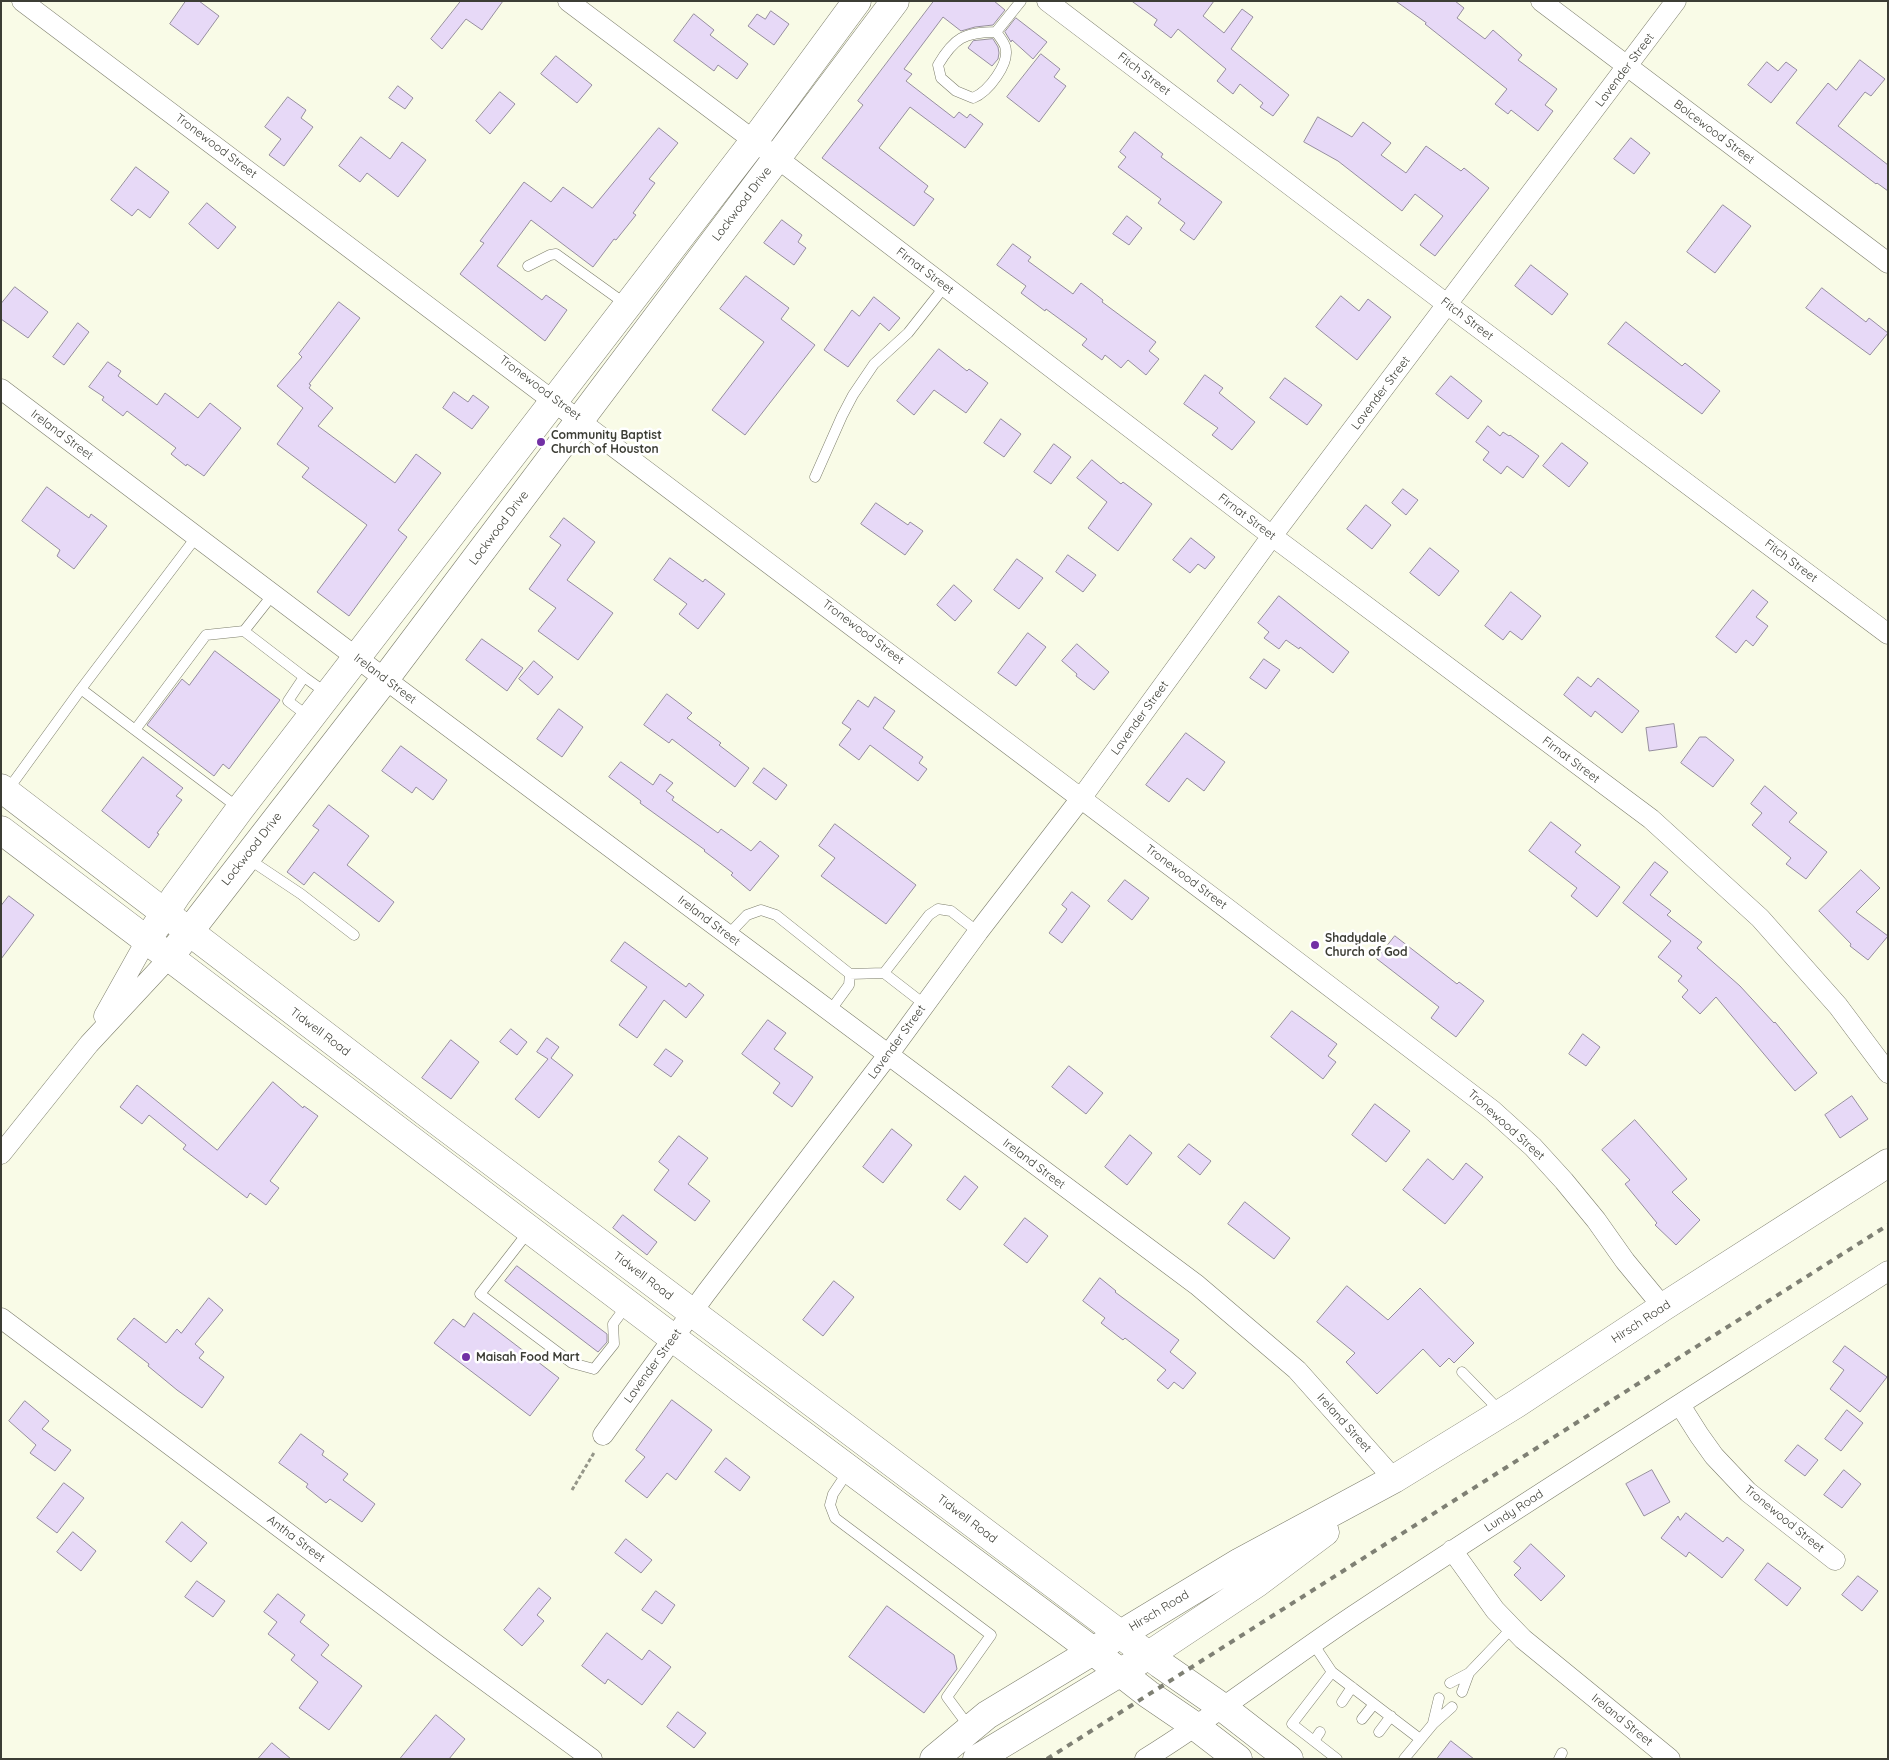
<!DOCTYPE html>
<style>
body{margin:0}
#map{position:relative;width:1889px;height:1760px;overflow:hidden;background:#f9fbe7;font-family:Quicksand,sans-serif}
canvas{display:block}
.frame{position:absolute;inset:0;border:2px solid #3c3d35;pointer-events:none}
</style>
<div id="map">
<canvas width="1889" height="1760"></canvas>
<div class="frame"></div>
</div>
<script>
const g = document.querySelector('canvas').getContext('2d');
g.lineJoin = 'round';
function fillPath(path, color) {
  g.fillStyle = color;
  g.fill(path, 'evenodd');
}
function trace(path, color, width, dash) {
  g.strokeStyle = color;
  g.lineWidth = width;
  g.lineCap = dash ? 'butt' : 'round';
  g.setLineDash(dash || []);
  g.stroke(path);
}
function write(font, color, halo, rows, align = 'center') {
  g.font = font + ' Quicksand,sans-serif';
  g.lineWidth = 5;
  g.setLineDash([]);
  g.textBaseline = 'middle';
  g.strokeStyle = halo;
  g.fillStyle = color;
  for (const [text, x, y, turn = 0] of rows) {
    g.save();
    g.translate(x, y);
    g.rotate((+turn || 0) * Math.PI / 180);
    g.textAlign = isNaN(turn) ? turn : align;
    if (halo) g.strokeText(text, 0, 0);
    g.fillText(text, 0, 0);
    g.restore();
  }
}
const building = new Path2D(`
 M186,1H199L219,16L198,45L170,24Z
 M461,1H503L482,30L466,19L442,49L431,39Z
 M934,1H994L1005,10L993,25L975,27L961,31L943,17L904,69L912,74L906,81L954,118L959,112L967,118L970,114L983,124L965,148L910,107L879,148L928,186L924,192L934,199L914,226L822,158L863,105L858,101Z
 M1132,1H1214L1203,16L1224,33L1242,9L1253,17L1231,49L1289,95L1273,116L1260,107L1263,103L1240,84L1233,94L1217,81L1226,69L1178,29L1171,38L1154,25L1157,20Z
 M1396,1H1455L1464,8L1457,18L1485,39L1493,30L1522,55L1518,60L1557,89L1545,105L1553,111L1538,131L1511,110L1508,114L1495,104L1507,89L1425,24L1426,23Z
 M771,11L789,24L774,45L748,26L757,14L765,19Z
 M694,14L714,30L710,35L748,64L737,79L718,65L714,71L674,41Z
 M1016,18L1047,42L1033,59L1012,40L1011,42L1005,32Z
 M993,39L998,47L999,53L998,59L992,66L968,48L973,41Z
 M1041,54L1060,69L1054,77L1066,86L1039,122L1007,97Z
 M556,56L592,85L577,103L541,74Z
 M1860,60L1885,79L1871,96L1865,92L1838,126L1888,165V191L1877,183L1876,184L1796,123L1828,83L1836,90Z
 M1767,62L1778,71L1786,62L1797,70L1771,103L1748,85Z
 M398,86L413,98L405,109L389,98Z
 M500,92L515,104L490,134L476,121Z
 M288,97L306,110L301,118L313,127L284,166L269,155L281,139L265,127Z
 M1318,117L1352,137L1363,122L1391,143L1381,155L1406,173L1426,146L1461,171L1464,168L1489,188L1435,256L1420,245L1443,216L1415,194L1402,211L1338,161L1304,142Z
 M659,128L678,143L649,179L655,183L633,213L636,215L616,240L614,239L593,267L531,220L497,266L542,300L546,295L567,310L545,341L460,274L484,243L480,241L524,182L551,202L563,187L592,208Z
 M1135,132L1163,154L1161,157L1222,202L1194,240L1180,230L1185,223L1158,203L1161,199L1118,167L1126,157L1120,152Z
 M361,137L390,159L402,142L426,160L398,197L367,173L360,182L339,166Z
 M1631,138L1650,153L1634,174L1614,159Z
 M136,167L169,192L150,218L138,209L132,216L111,200Z
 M207,203L236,227L218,249L189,224Z
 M1723,205L1751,226L1715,273L1687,252Z
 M1127,216L1142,228L1129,245L1113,234Z
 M782,220L802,235L798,242L806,248L794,265L764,243Z
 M1013,244L1031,257L1028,261L1073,294L1081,283L1103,300L1102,302L1156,342L1149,351L1159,359L1146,375L1128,360L1121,368L1105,355L1102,360L1082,345L1087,339L1046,309L1045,311L1021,293L1026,286L997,265Z
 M1531,265L1568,294L1552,315L1515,286Z
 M746,276L789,308L781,319L815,345L745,435L712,410L764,342L720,309Z
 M15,287L48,312L28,338L1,319V304Z
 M1822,288L1866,322L1869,318L1888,333L1870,355L1806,308Z
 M1341,296L1359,311L1368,299L1391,317L1357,360L1316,327Z
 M874,297L900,318L889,331L880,323L848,367L824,350L852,310L859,316Z
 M339,302L360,318L309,384L311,385L309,388L333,408L318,426L395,483L416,454L441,473L398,530L407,537L349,616L317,592L367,525L302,477L309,468L277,444L303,408L277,386L302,357L299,354Z
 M1626,322L1682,366L1685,363L1720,391L1702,414L1608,344Z
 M78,323L89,332L64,365L53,357Z
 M939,349L967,371L969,369L988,383L966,413L934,390L914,415L897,401Z
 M108,362L121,371L118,376L157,405L165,393L198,418L210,403L241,428L204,476L187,464L186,466L171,454L176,448L127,411L123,416L102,400L104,397L89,387Z
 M1205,375L1223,388L1219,393L1255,422L1232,450L1212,435L1218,428L1184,404Z
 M1451,376L1482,401L1468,419L1436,394Z
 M1285,378L1322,405L1307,425L1270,398Z
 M454,392L468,402L473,395L489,407L472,429L443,408Z
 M1001,419L1021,434L1004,457L984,443Z
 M1488,426L1500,436L1503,432L1509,436L1510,435L1539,456L1523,478L1507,466L1501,474L1483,460L1489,452L1476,442Z
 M1562,443L1588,463L1569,487L1543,466Z
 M1054,444L1071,457L1051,484L1034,472Z
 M1092,460L1121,484L1123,482L1152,504L1118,551L1088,528L1107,502L1077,478Z
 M47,487L89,518L91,514L107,526L74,569L57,556L60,550L22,521Z
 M1403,489L1418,500L1406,515L1392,503Z
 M876,503L908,525L910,522L923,531L905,555L861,524Z
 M1366,505L1391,525L1372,549L1347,529Z
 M564,518L595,542L567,580L613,613L578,660L538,631L556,608L529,589L561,545L550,537Z
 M1191,538L1215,557L1205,569L1198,564L1190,573L1173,560Z
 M1430,548L1459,571L1439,596L1410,573Z
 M1068,555L1096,575L1083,592L1056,572Z
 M670,558L703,582L705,579L725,594L698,629L679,614L687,604L654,580Z
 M1017,559L1043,578L1019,609L994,590Z
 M954,585L972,601L955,621L937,605Z
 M1753,590L1768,602L1756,617L1768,626L1753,646L1746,640L1736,653L1716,637Z
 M1511,592L1541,616L1522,640L1510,631L1503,640L1485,626Z
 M1279,596L1349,652L1333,673L1300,647L1299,649L1286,640L1279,649L1264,638L1269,632L1258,623Z
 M1028,633L1046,647L1016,686L998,673Z
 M482,639L523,668L507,691L466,660Z
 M1077,644L1109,672L1094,690L1076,676L1077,674L1062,661Z
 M215,651L280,700L229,769L223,764L214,776L147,725L182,679L189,685Z
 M1264,659L1280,670L1266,689L1250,678Z
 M534,661L553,677L538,695L519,679Z
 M1578,677L1591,687L1598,678L1639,711L1622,733L1595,711L1591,717L1564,695Z
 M667,694L692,713L687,718L721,743L719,745L749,768L735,787L672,739L669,743L644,725Z
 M875,697L895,711L883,728L923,757L919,763L927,769L918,781L870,745L859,760L839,745L851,729L842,723L858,700L868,707Z
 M559,709L583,727L562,757L537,739Z
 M1674,724L1677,747L1649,751L1646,728Z
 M1186,733L1225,762L1204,791L1187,778L1169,802L1146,785Z
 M1700,737H1706L1734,760L1713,787L1681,763Z
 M401,746L447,780L433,800L416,787L412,793L382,771Z
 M143,757L183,788L176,796L182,800L157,833L159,834L149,848L102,811Z
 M621,762L653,785L660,774L673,783L666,791L674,797L672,800L718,833L721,829L751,851L760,841L779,856L750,891L731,875L733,873L704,851L705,850L640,803L641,801L609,777Z
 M764,768L787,785L776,800L753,783Z
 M1765,786L1797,813L1789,822L1827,852L1806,879L1786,864L1791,858L1752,825L1762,813L1751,804Z
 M329,805L369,836L347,865L394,902L379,922L314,872L304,885L287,872L319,830L313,826Z
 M1551,822L1581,845L1575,852L1620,887L1597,917L1571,896L1577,888L1529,851Z
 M835,824L916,885L886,924L821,876L835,858L819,846Z
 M1655,862L1668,872L1650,895L1671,911L1667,915L1702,942L1697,948L1740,986L1774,1023L1775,1022L1817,1073L1795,1091L1716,997L1700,1014L1682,997L1688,990L1678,981L1682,976L1658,957L1671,941L1623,903Z
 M1861,870L1880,888L1856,912L1888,936L1868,960L1850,946L1851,944L1819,911Z
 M1125,880L1149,898L1132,920L1108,901Z
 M1072,892L1090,906L1062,943L1049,933L1067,909L1062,905Z
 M9,896L34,915L1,959V906Z
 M1395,936L1457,984L1459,982L1484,1001L1456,1037L1431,1018L1439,1007L1377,959Z
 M625,942L686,987L689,983L704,995L686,1018L664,1000L637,1038L619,1025L647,987L611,961Z
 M1292,1011L1337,1044L1328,1056L1336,1062L1323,1079L1271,1037Z
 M768,1020L786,1033L774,1049L813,1077L792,1107L773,1093L780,1083L742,1054Z
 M511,1029L527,1042L517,1055L500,1042Z
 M1583,1034L1600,1047L1586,1066L1569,1054Z
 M547,1038L559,1047L551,1058L573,1075L539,1118L515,1099L548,1059L537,1052Z
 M451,1040L479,1062L451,1099L422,1078Z
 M666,1049L683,1061L671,1077L654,1065Z
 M1069,1066L1103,1093L1086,1114L1052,1087Z
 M273,1082L303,1108L304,1106L318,1116L270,1181L279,1188L266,1205L250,1193L247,1198L183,1149L186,1145L149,1115L142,1124L120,1107L137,1085L217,1150Z
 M1852,1096L1868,1119L1840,1138L1825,1115Z
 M1375,1104L1410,1131L1386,1162L1352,1135Z
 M1635,1120L1687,1179L1672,1192L1700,1220L1676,1245L1655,1225L1657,1223L1625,1184L1630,1180L1602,1150Z
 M892,1129L912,1145L883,1183L863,1167Z
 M1130,1135L1152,1153L1127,1185L1105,1167Z
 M679,1136L708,1158L688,1184L710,1201L695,1221L654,1190L669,1170L659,1162Z
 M1189,1144L1211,1161L1200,1175L1178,1157Z
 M1428,1159L1453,1180L1466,1163L1483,1177L1445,1224L1403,1190Z
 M965,1176L978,1187L960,1210L947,1200Z
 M1245,1202L1290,1238L1274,1259L1228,1224Z
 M623,1215L657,1242L647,1255L613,1228Z
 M1025,1218L1048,1236L1027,1263L1004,1245Z
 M517,1266L607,1334V1342L598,1352L505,1281Z
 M1100,1278L1116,1291L1115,1292L1179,1340L1170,1352L1196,1373L1183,1389L1174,1382L1168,1389L1157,1380L1166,1370L1125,1338L1123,1340L1101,1323L1105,1318L1083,1301Z
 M834,1281L854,1297L823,1336L803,1320Z
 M1347,1286L1388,1320L1420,1288L1474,1343L1454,1363L1449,1358L1440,1367L1423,1349L1377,1394L1346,1362L1355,1353L1317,1322Z
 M209,1298L223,1310L195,1344L204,1352L199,1358L224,1377L202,1408L177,1390L148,1366L149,1364L117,1339L134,1318L166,1343L177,1329L181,1333Z
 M474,1313L559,1378L530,1416L434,1343L453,1319L464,1327Z
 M1845,1346L1887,1377L1860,1412L1830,1389L1844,1370L1833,1362Z
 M672,1400L712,1430L676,1480L667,1473L647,1498L625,1481L645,1457L636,1450Z
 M25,1401L49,1421L42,1429L71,1450L55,1471L30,1453L36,1445L9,1421Z
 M1847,1410L1863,1423L1841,1451L1825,1439Z
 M301,1434L324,1451L322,1455L348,1474L343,1480L375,1504L362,1522L330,1499L326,1503L306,1487L308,1484L279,1463Z
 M1798,1445L1818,1460L1805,1476L1785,1461Z
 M726,1458L750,1477L740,1491L715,1472Z
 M1652,1470L1670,1502L1644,1516L1626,1484Z
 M1844,1470L1861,1484L1842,1508L1824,1495Z
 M64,1483L84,1498L57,1533L37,1518Z
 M1686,1513L1723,1542L1727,1537L1744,1550L1722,1578L1689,1552L1686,1557L1661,1538L1678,1516L1680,1520Z
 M182,1522L207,1543L191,1562L166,1542Z
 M73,1532L96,1551L81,1571L57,1552Z
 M626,1539L652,1560L641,1573L615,1553Z
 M1531,1544L1565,1576L1541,1601L1514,1575L1521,1568L1514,1562Z
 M1768,1563L1801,1588L1787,1606L1755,1580Z
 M1858,1576L1878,1591L1862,1611L1842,1595Z
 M197,1581L225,1601L213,1617L185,1597Z
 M539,1588L551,1598L537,1615L544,1621L522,1646L504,1630Z
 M656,1591L675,1605L662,1624L642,1610Z
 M278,1594L305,1615L300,1622L329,1645L321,1655L362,1686L329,1730L299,1708L318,1682L291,1660L295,1655L268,1634L277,1622L264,1612Z
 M887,1606L954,1655L957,1669L924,1713L849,1657Z
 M607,1633L642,1660L649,1650L671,1667L642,1705L608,1679L605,1684L582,1666Z
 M678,1712L706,1733L694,1748L667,1727Z
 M436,1715L465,1739L449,1759H400Z
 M1451,1741L1474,1759H1437Z
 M272,1743L291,1759H258Z`);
const path = new Path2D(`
 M572,1490L595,1451`);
const lane = new Path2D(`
 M996,32C999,36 1003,41 1005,46C1011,63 988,92 973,98L956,91L941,78L938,65C954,38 964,32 996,32Z
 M996,32L1021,1
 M528,266L550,255L556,254L627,305
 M815,477L842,416L853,395L874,364L908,333L945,286
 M274,593L244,631L304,677
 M81,689L197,536
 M309,717L288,701L304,677L328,694
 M135,730L240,809
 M7,791L81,689L135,730L206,635L244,631
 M247,858L301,894L354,935
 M728,935L747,915L761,910L776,915L850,974L849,985L830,1011
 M884,973L929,915L938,909L951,911L978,932
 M850,974L884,973L924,1004
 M529,1231L480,1294L572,1363L594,1369L614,1344L613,1324L627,1305
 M1462,1372L1501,1412
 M849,1470L833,1494L830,1505L835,1518L991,1635L947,1697L970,1728
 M1312,1642L1332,1672L1420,1739
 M1332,1672L1292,1724L1337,1759
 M1450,1683L1469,1673
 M1462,1692L1469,1673L1512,1628
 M1342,1702L1352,1687
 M1362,1719L1374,1704
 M1433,1723L1439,1698
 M1379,1732L1391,1716
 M1314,1741L1320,1732
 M1404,1759L1433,1724L1452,1707
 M1559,1759L1562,1753`);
const street = new Path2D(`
 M22,1C514,369 1004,738 1492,1110L1533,1147L1564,1181L1596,1220L1625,1261L1663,1307
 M568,1L777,158L1272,536L1651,819L1760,918L1838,1006L1888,1073
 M1047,1L1448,305L1888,634
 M1541,1L1888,263
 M1,389L385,679L1197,1285L1297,1370L1394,1479
 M104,1016L146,941
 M1,1154L89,1044L169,958
 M1,1318L438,1646L592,1759
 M1680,1405L1699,1435L1714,1456L1748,1492L1835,1560
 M603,1435L706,1293L888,1055L978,932L1082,797L1272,536L1676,1
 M1452,1550L1495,1610L1523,1639L1670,1759
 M1145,1759C1220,1713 1289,1658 1362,1610C1536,1495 1712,1384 1888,1271`);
const secondary = new Path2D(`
 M1,788L432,1117L1160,1664L1222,1707L1289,1759
 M1,830L673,1338L1093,1651L1148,1694L1195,1726L1238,1759
 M155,928L176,896L240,809L754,141L857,1
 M178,946L385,679L895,1
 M934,1759L987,1715L1240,1562L1394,1479L1516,1404L1663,1307L1888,1163
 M977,1759L1149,1655L1257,1583L1325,1532`);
const rail = new Path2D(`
 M1047,1759L1888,1225`);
const markers = [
 [541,442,5,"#7230a5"],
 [1315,945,5,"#7230a5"],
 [466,1357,5,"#7230a5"]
];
const streetNames = [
 ["Lavender Street",1625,70,-53],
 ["Fitch Street",1144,74,37],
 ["Boicewood Street",1714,132,37],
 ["Tronewood Street",216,146,37],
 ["Lockwood Drive",742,204,-53],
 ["Firnat Street",925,271,37],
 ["Fitch Street",1467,319,37],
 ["Tronewood Street",540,388,37],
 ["Lavender Street",1381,393,-53],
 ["Ireland Street",62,435,37],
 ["Firnat Street",1247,517,37],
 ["Lockwood Drive",499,528,-53],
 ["Fitch Street",1791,561,37],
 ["Tronewood Street",863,632,37],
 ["Ireland Street",385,679,37],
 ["Lavender Street",1140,718,-54],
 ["Firnat Street",1571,760,37],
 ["Lockwood Drive",252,849,-52],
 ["Tronewood Street",1186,877,37],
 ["Ireland Street",709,921,37],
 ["Tidwell Road",320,1032,37],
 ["Lavender Street",897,1042,-54],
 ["Tronewood Street",1506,1125,42],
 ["Ireland Street",1034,1164,37],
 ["Tidwell Road",643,1276,37],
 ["Hirsch Road",1641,1322,-33],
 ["Lavender Street",653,1366,-54],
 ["Ireland Street",1344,1423,48],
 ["Lundy Road",1514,1511,-33],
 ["Tidwell Road",967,1519,37],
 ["Tronewood Street",1784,1519,39],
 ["Antha Street",296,1539,37],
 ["Hirsch Road",1159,1611,-31],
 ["Ireland Street",1622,1720,39]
];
const poiNames = [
 ["Community Baptist",551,435],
 ["Church of Houston",551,449],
 ["Shadydale",1325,938],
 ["Church of God",1325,952],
 ["Maisah Food Mart",476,1357]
];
fillPath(building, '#e7d9f7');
trace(building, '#968e9f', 1);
trace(lane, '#7d7e6c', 11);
trace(street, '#7d7e6c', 21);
trace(secondary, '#7d7e6c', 29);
trace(path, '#959689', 3, [4, 2.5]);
trace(lane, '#fff', 10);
trace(street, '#fff', 20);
trace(secondary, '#fff', 28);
trace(rail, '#7f8074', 4, [6, 6]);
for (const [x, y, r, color] of markers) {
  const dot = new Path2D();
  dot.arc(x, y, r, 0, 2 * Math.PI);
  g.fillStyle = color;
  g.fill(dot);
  trace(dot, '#fff', 2);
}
write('12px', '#3c3d35', '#fff', streetNames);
write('bold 12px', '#3c3d35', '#fff', poiNames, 'left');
</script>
